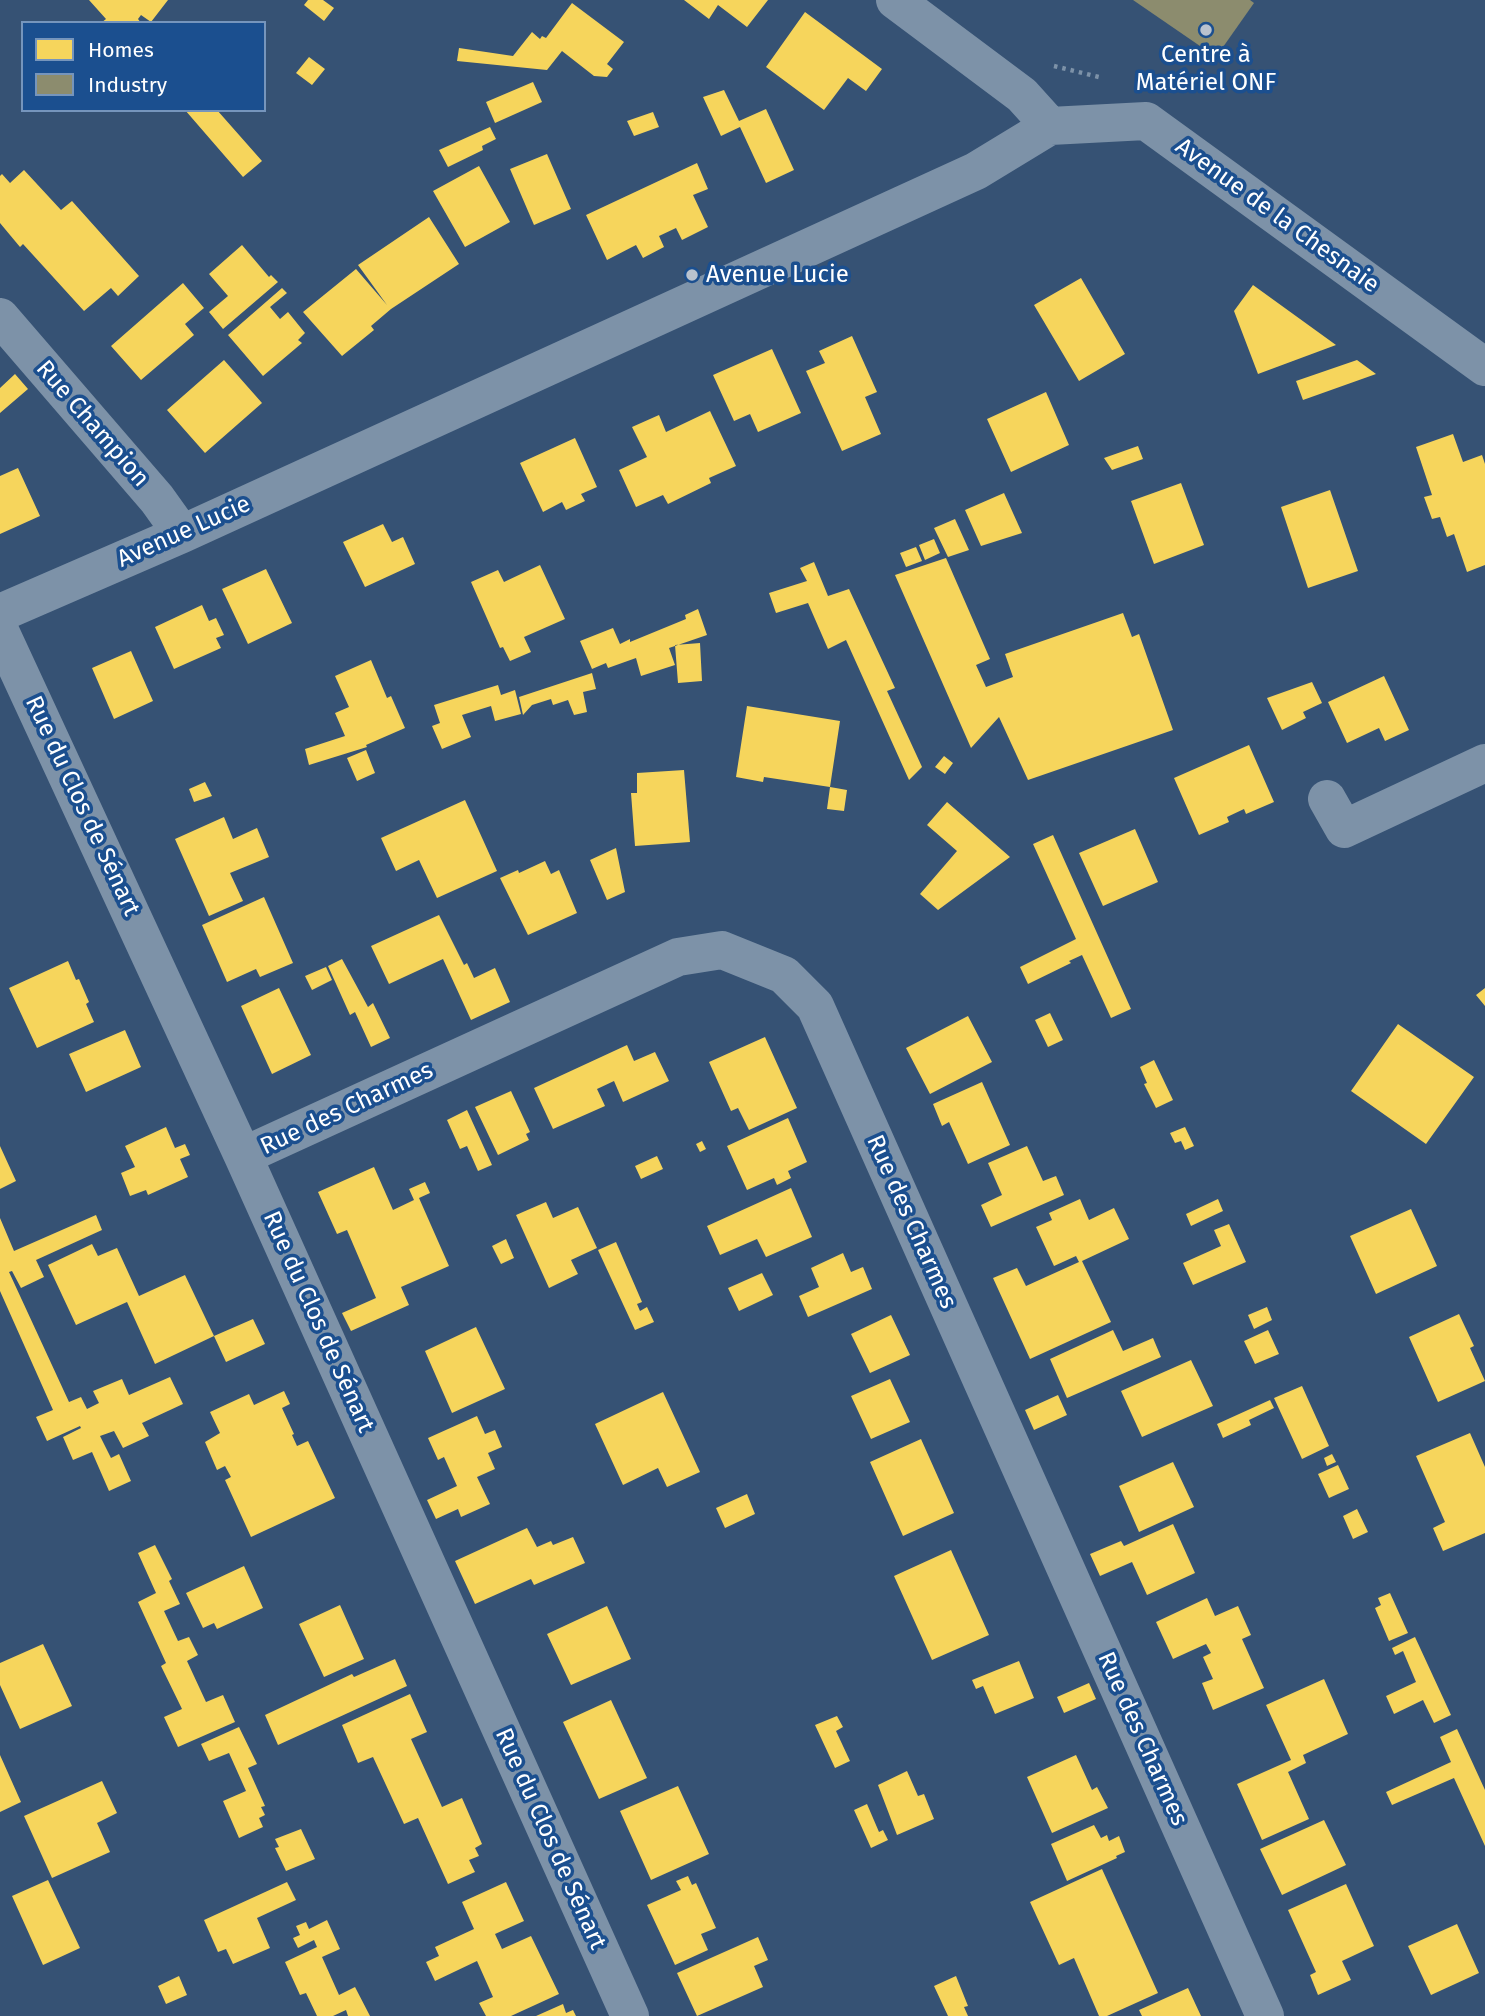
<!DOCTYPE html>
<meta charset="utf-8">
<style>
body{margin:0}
#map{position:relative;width:1485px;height:2016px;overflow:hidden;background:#365274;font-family:"Fira Sans",sans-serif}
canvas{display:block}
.legend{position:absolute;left:21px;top:21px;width:245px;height:91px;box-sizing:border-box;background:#1b4f8f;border:2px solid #7695bc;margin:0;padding:9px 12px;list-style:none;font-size:21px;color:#fff}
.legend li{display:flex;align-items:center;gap:14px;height:35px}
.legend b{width:35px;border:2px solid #7695bc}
</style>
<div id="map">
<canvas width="1485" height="2016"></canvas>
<ul class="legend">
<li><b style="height:19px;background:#f6d55c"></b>Homes</li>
<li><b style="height:19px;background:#8c8c6e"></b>Industry</li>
</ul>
</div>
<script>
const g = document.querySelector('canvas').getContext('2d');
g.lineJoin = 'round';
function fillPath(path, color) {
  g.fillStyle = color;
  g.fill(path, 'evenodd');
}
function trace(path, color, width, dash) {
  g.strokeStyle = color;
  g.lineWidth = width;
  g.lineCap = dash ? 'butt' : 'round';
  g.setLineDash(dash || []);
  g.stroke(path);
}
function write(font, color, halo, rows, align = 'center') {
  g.font = font + ' "Fira Sans",sans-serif';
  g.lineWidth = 7;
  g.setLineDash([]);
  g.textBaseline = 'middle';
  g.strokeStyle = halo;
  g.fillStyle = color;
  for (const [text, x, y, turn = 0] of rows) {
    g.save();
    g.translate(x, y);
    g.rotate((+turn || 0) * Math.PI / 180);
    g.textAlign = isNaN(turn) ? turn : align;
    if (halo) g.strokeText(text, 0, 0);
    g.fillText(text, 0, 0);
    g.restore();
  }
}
const homes = new Path2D(`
 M89,0H168L151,22L141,15L138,19L141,23H101L106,19Z
 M308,0H323L334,8L324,21L304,5Z
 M684,0H768L747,27L718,5L709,19Z
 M572,3L624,42L607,64L613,69L607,77L594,76L562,51L547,70L457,61L459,48L513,56L532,32L540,39L542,36L546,38Z
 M805,12L882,69L866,91L848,78L824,110L766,67Z
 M309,57L325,69L312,85L296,73Z
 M533,82L542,102L495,123L486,102Z
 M724,90L739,121L766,109L794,170L766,183L740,127L721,136L703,97Z
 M185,110H217L262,161L243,177Z
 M653,112L659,127L634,136L627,121Z
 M490,127L496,139L482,146L483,150L448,167L439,150Z
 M547,154L571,209L534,225L510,169Z
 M697,163L708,189L693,195L708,227L682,240L676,228L659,236L664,247L643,258L636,245L607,260L586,215Z
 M479,166L510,222L465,247L433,191Z
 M24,170L61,210L72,201L139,276L118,296L111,288L84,311L23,244L20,247L0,223V176L2,174L10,183Z
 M429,217L459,264L391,309L371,326L374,330L342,356L303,312L356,269L387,305L358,265Z
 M242,245L269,277L271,275L278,282L223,329L209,312L228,296L209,274Z
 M1081,278L1125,354L1079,381L1034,305Z
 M183,283L204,308L185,324L194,335L141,380L111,346Z
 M1253,285L1336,345L1258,374L1234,311Z
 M282,288L287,293L270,307L280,319L288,312L305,333L298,340L302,343L263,376L228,335Z
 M852,336L877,392L865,397L881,434L842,451L806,371L825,363L819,351Z
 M772,349L801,413L758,432L750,414L734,421L713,375Z
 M224,360L262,403L205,453L167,410Z
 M1357,360L1376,374L1303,400L1296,381Z
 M15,374L28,389L0,413V388Z
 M1046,392L1069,445L1011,472L987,419Z
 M710,411L736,466L709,478L711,483L668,504L663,495L636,507L619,470L647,457L632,427L659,415L666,432Z
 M1453,434L1463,462L1482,455L1485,464V565L1467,572L1454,534L1447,537L1440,517L1432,519L1424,497L1432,495L1416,447Z
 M575,438L597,487L581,494L585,501L566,510L562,502L543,512L520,463Z
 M1138,446L1143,459L1112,470L1104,458Z
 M18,468L40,516L0,534V476Z
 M1181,483L1204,545L1154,564L1131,501Z
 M1330,490L1358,571L1308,588L1281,507Z
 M1004,493L1022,533L981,546L965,510Z
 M955,519L969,550L948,557L934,528Z
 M383,524L392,542L403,537L415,564L365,587L343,542Z
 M934,539L940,553L925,560L919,545Z
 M916,547L922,561L906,567L900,553Z
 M946,558L990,659L976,665L986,687L1013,677L1005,654L1123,613L1132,637L1139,634L1173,730L1028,780L999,717L971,748L895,575Z
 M814,562L828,596L849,589L895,688L887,691L922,767L909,780L846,640L828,649L808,603L776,613L769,593L807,581L800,568Z
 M540,565L565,619L524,637L531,652L510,661L503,647L500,648L471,582L498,570L504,582Z
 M266,569L292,623L248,644L222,589Z
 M202,605L209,621L216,618L224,635L216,638L221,648L174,669L155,627Z
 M698,609L707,635L669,648L675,665L641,676L636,658L608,668L606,663L592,669L580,641L613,628L620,644L630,639V642L686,619L685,615Z
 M700,643L702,681L678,683L675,645Z
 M131,651L153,701L114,719L92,668Z
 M371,660L387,698L391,696L405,728L366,745L367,747L309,765L305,749L345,736L335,713L349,707L335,676Z
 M592,673L596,689L583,692L587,712L574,715L568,700L553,705L551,699L532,705L523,715L519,697Z
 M1384,676L1409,730L1385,741L1379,728L1347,743L1328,702Z
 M1312,682L1322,703L1303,712L1306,718L1282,730L1267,698Z
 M498,685L501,695L515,690L521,714L495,721L491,706L462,715L471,737L442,749L432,726L440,723L434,705Z
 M747,706L840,721L830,787L764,777L763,782L736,777Z
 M1249,745L1274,802L1246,814L1244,809L1227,817L1229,822L1199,835L1174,778Z
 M366,750L375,773L357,781L347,758Z
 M944,756L953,763L945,774L935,767Z
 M684,770L690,842L635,846L631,793H637V773Z
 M205,782L212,796L194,802L189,789Z
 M830,787L847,790L844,811L827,809Z
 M465,800L497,871L437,898L419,860L396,871L381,838Z
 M947,802L1010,857L938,910L920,894L957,851L927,825Z
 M224,817L233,839L257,828L269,857L230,873L243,901L209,916L175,839Z
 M1135,829L1158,882L1103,906L1079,853Z
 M1053,835L1131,1009L1111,1018L1082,955L1069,961L1071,963L1028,984L1020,967L1076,939L1033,844Z
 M616,848L625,892L607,900L590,860Z
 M545,861L551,874L559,870L577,913L528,935L500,878L518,870L519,873Z
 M264,897L293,963L260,977L256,969L227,982L202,925Z
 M439,915L464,965L467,963L474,978L495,968L510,1002L471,1020L443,959L389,984L371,946Z
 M342,959L368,1007L373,1003L390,1038L371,1047L355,1012L350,1015L328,966Z
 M68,961L76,980L79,979L89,1002L86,1004L94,1022L37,1048L9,988Z
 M326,967L332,980L312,990L305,976Z
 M279,988L311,1055L272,1074L241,1006Z
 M1485,988V1006L1476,995Z
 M1050,1013L1063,1040L1048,1047L1035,1020Z
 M968,1016L992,1062L930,1094L906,1048Z
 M1398,1024L1474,1077L1426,1144L1351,1091Z
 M125,1030L141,1067L86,1092L69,1054Z
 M765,1037L797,1108L749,1130L738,1108L731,1111L709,1062Z
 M627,1045L634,1061L655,1052L669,1081L623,1102L614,1081L597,1089L605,1106L553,1129L534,1088Z
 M1154,1060L1173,1100L1156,1108L1144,1084L1147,1083L1140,1067Z
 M982,1082L1010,1145L968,1164L949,1122L942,1126L933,1104Z
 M511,1091L530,1132L526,1134L529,1140L498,1155L475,1107Z
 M467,1110L492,1165L478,1171L467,1146L460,1149L447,1120Z
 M788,1118L807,1162L788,1171L791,1178L777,1185L774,1178L747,1190L727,1146Z
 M166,1127L175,1148L185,1144L190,1155L180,1159L188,1177L148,1195L146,1190L130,1196L121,1173L135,1167L125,1146Z
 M1185,1127L1194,1146L1185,1150L1181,1141L1175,1143L1170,1133Z
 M702,1141L706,1149L700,1152L696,1144Z
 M0,1146L16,1181L0,1189Z
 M1027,1146L1043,1181L1056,1176L1064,1195L991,1227L981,1205L1002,1195L988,1163Z
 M657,1156L663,1169L641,1179L635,1166Z
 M374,1167L393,1210L414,1200L409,1189L425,1182L430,1193L419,1198L449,1266L401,1287L409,1305L351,1331L342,1313L376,1298L347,1230L337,1234L318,1192Z
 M791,1188L812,1237L766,1257L757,1239L720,1255L707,1226Z
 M1080,1199L1089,1220L1114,1208L1129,1239L1082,1261L1111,1322L1030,1359L993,1278L1017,1268L1026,1286L1079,1262L1076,1256L1054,1266L1036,1227L1052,1220L1049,1213Z
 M1218,1199L1223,1211L1191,1226L1186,1214Z
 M546,1202L553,1218L578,1207L597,1248L571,1260L578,1274L549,1288L516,1215Z
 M1411,1209L1437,1266L1376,1294L1350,1236Z
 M96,1215L102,1230L36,1260L44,1277L21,1288L12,1271L9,1272L69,1402L81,1397L87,1409L99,1403L93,1391L122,1379L129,1395L170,1377L183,1404L142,1423L149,1436L123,1448L114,1431L100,1436L111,1458L119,1454L131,1481L109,1491L92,1452L73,1460L63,1437L81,1428L80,1426L47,1441L36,1417L53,1410L0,1291V1218L14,1251Z
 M1229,1224L1246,1262L1193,1285L1183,1263L1221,1246L1214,1230Z
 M506,1239L514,1258L501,1264L492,1246Z
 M616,1242L642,1302L637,1304L640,1311L647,1307L654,1322L635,1330L598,1250Z
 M92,1244L98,1256L117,1248L139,1296L185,1275L214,1336L155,1364L127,1302L76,1325L48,1265Z
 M843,1253L851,1272L863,1267L872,1289L808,1317L799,1296L819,1287L811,1268Z
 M762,1273L773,1295L739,1311L728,1288Z
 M1267,1307L1272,1320L1254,1329L1248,1315Z
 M1459,1314L1474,1346L1470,1348L1485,1381L1438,1402L1409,1337Z
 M891,1315L910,1355L870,1373L851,1334Z
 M253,1319L265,1344L226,1362L214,1336Z
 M476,1327L505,1389L452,1413L425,1351Z
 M1113,1330L1123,1351L1153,1338L1161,1357L1067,1398L1050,1359Z
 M1268,1330L1279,1354L1255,1364L1244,1341Z
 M1191,1360L1213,1406L1142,1437L1121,1391Z
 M890,1379L910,1422L871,1439L851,1396Z
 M1302,1386L1329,1446L1302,1459L1274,1398Z
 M284,1391L290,1404L282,1408L294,1434L292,1435L297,1446L308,1441L335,1498L251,1537L225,1480L231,1477L225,1466L217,1470L205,1442L220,1433L210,1412L249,1394L254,1405Z
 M663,1392L700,1472L667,1487L658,1468L623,1485L595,1424Z
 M1058,1395L1067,1415L1034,1430L1025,1410Z
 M1270,1400L1274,1408L1249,1420L1251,1425L1223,1438L1217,1424Z
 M477,1416L485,1434L495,1430L502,1447L488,1453L495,1469L477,1477L490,1504L461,1517L458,1509L436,1519L427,1500L457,1486L444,1457L438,1460L428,1438Z
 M1470,1433L1485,1467V1533L1443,1551L1433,1528L1445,1522L1416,1456Z
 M921,1439L954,1513L903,1536L870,1462Z
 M1332,1454L1336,1462L1327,1466L1324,1458Z
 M1173,1462L1194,1507L1139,1532L1119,1486Z
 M1338,1465L1349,1489L1329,1498L1318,1474Z
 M747,1494L755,1514L725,1528L716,1508Z
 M1357,1509L1368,1532L1353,1539L1343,1516Z
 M1173,1524L1195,1573L1147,1595L1132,1562L1100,1576L1090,1554L1121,1541L1124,1546Z
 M527,1528L537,1547L551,1541L553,1545L573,1537L585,1563L534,1585L531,1579L475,1604L455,1561Z
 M155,1545L172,1579L169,1581L180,1604L164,1611L178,1641L189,1637L198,1655L187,1661L206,1702L223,1695L235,1722L178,1747L164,1717L182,1709L161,1666L166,1663L138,1602L156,1593L138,1553Z
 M951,1550L989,1635L932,1660L894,1576Z
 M244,1566L263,1608L217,1629L214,1623L203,1628L186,1593Z
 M1390,1593L1408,1633L1389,1641L1375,1608L1381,1605L1378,1598Z
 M1207,1598L1215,1616L1238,1606L1251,1635L1242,1639L1264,1688L1213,1710L1202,1683L1213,1679L1203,1657L1211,1653L1206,1644L1173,1659L1156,1622Z
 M340,1605L364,1659L324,1677L299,1624Z
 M607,1606L631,1659L571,1685L547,1634Z
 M1415,1637L1451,1715L1434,1723L1423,1700L1394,1714L1386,1696L1416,1682L1403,1651L1395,1655L1392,1648Z
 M43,1644L72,1706L20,1729L0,1685V1663Z
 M395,1659L407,1686L278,1745L265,1715L352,1674L354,1677Z
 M1019,1661L1034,1698L995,1714L983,1686L976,1689L972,1680Z
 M1324,1679L1348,1734L1303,1755L1306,1763L1288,1772L1309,1819L1262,1840L1237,1784L1291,1760L1266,1705Z
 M1089,1683L1096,1699L1064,1713L1057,1697Z
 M410,1694L427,1732L411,1739L442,1807L462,1798L482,1844L475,1848L479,1856L469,1860L475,1872L448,1884L418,1818L404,1824L373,1757L358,1763L342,1725Z
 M611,1700L647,1778L599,1799L563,1722Z
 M837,1716L843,1727L836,1731L850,1761L835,1768L815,1725Z
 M239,1727L257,1764L248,1768L265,1806L261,1807L265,1815L259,1818L263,1827L239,1838L223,1801L246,1791L229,1753L209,1761L201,1744Z
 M1457,1729L1485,1790V1846L1454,1778L1392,1805L1386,1792L1451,1762L1440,1737Z
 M0,1755L21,1802L0,1812Z
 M1076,1755L1092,1790L1097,1787L1108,1808L1052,1833L1027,1777Z
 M907,1771L918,1796L924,1794L934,1819L897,1835L878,1785Z
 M102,1781L117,1813L97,1823L110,1852L52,1878L24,1816Z
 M678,1786L709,1854L651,1880L620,1811Z
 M867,1804L879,1832L883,1830L888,1840L871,1848L854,1810Z
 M1324,1820L1346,1865L1282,1895L1260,1849Z
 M1094,1825L1101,1838L1107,1835L1109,1841L1119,1836L1125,1852L1116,1856L1117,1858L1067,1881L1051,1844Z
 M301,1829L315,1859L286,1871L275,1848L279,1847L275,1839Z
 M1102,1869L1158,1993L1107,2016H1099L1074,1958L1059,1965L1030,1902Z
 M688,1876L692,1885L696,1883L716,1928L701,1934L708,1950L675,1965L647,1905L681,1890L676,1881Z
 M48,1880L80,1948L43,1965L12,1896Z
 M287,1882L296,1900L257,1918L270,1948L233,1964L226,1949L218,1952L204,1920Z
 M506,1882L524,1921L495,1934L502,1949L531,1936L559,1994L511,2016H486L479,2003L493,1997L477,1961L435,1981L426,1962L439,1956L435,1947L474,1929L462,1902Z
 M1346,1884L1374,1946L1342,1961L1351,1980L1318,1995L1310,1975L1316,1972L1288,1910Z
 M327,1920L340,1949L322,1957L339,1995L355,1987L370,2016H348L346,2010L333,2016H317L306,1993L300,1995L285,1962L317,1947L314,1940L298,1948L293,1938L300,1935L296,1926L306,1922L309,1929Z
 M1457,1924L1479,1973L1431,1995L1408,1946Z
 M758,1937L768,1960L754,1966L763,1987L697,2016L677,1973Z
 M179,1976L187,1995L166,2004L158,1986Z
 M956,1976L968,2006L964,2007L968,2016H948L934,1986Z
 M1188,1988L1201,2016H1142L1139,2010Z
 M563,2004L566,2013L573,2010L576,2016H536Z`);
const industry = new Path2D(`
 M1133,0H1250L1254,3L1216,57Z`);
const path = new Path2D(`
 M1054,66L1103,78`);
const minor = new Path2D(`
 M895,0L1022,95L1050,126
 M0,317L157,499L182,534
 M0,613L182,534L976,171L1050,126L1146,121L1485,367
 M0,631L243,1156L630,2016
 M1327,799L1344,829L1485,763
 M243,1156L678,957L722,950L784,975L815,1006L1265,2016`);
const markers = [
 [1206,30,7,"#b9c2ce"],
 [692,275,7,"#b9c2ce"]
];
const poiNames = [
 ["Centre à",1206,55],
 ["Matériel ONF",1206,83],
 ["Avenue Lucie",706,275,"left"]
];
const streetNames = [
 ["Avenue de la Chesnaie",1277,216,36],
 ["Rue Champion",92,424,49],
 ["Avenue Lucie",184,532,-24],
 ["Rue du Clos de Sénart",82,806,65],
 ["Rue des Charmes",347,1109,-25],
 ["Rue des Charmes",911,1222,66],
 ["Rue du Clos de Sénart",318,1322,66],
 ["Rue des Charmes",1142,1739,66],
 ["Rue du Clos de Sénart",550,1839,66]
];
fillPath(homes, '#f6d55c');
fillPath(industry, '#8c8c6e');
trace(path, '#7d92a8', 4.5, [3.5, 5]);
trace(minor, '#7d92a8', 38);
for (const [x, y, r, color] of markers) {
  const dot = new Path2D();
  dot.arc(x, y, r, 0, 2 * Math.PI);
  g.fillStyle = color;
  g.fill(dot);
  trace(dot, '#1b4f8f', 2.5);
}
write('24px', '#fff', '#1b4f8f', poiNames);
write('24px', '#fff', '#1b4f8f', streetNames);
</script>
